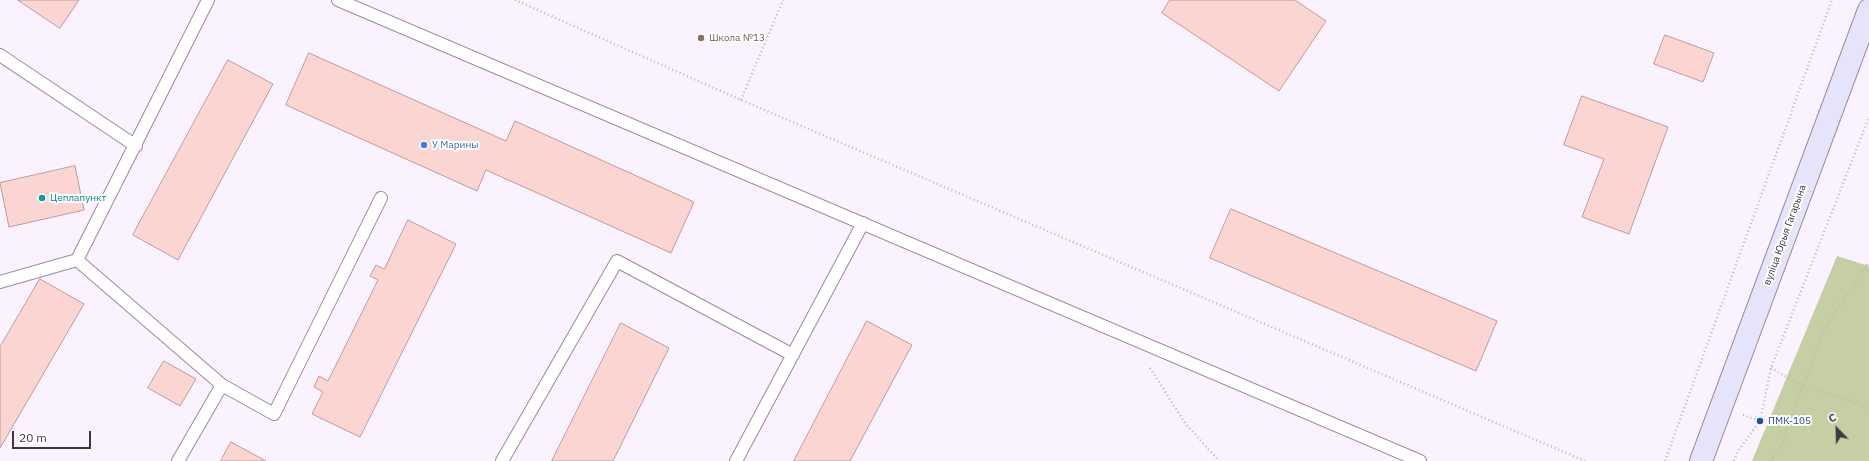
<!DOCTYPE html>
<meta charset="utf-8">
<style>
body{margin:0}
#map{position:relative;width:1869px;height:461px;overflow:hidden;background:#faf2fe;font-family:"IBM Plex Sans",sans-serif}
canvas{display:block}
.north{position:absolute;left:1817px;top:409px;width:40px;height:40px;-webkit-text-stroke:3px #fff;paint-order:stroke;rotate:337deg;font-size:11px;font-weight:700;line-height:16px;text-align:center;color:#3e3642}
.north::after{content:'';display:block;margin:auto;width:14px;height:18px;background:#3e3642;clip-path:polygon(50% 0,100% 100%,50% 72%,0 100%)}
.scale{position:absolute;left:12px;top:431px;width:79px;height:18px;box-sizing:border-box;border:2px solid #3e3642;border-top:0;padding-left:5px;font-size:12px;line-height:14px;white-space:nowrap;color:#3e3642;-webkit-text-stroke:3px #fff;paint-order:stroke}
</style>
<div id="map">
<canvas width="1869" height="461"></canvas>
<div class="north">С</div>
<div class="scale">20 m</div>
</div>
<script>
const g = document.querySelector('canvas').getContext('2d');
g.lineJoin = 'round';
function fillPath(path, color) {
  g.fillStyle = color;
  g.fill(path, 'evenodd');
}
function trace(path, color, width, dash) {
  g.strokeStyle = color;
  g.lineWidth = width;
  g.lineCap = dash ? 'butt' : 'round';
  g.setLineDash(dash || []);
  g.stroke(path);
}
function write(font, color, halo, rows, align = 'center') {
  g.font = font + ' "IBM Plex Sans",sans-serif';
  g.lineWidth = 4;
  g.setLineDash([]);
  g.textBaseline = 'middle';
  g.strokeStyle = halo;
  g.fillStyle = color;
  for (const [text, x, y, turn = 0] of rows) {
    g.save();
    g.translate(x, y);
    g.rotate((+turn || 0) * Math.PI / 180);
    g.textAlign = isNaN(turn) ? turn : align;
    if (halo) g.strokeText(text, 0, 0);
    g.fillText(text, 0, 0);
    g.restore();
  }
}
const green = new Path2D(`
 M1837,256L1869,266V461H1752Z`);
const building = new Path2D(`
 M18,0H79L60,28Z
 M1170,0H1295L1326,21L1279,91L1162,13Z
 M1665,35L1714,53L1703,82L1654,64Z
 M309,53L506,141L515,121L694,202L671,253L486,170L477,191L286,105Z
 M228,60L273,84L178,260L133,235Z
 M1582,96L1668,127L1629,234L1582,217L1604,159L1564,145Z
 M75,166L84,210L9,227L0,183Z
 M1231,209L1497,321L1476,371L1210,258Z
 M408,220L456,244L360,437L312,414L323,392L314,387L319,376L328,381L378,280L370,276L376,265L384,269Z
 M40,279L84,304L0,448V347Z
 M867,321L912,345L850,461H794Z
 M621,323L669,348L613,461H552Z
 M164,361L196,379L180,406L148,388Z
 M231,442L266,461H221Z`);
const path = new Path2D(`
 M515,0L741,100L1585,461
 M741,100L783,0
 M1150,368L1185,423L1219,461
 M1771,368L1803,386L1869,408
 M1743,415L1760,421
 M1665,461L1832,0
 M1734,461L1738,451L1760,421L1771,368L1869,117
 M1770,461L1781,446L1823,331L1869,262`);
const service = new Path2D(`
 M338,0L1420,461
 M0,55L136,146
 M77,260L208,0
 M0,282L77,260L222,385
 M178,461L222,385L274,414L381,198
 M502,461L617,261L793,355
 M736,461L863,223`);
const secondary = new Path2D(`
 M1701,461L1869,10`);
const markers = [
 [701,38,4,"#8d6e63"],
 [424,145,4,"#3f7fe0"],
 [42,198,4,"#0f9aa8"],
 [1760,421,4,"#1a4fb4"]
];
const educationNames = [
 ["Школа №13",709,38]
];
const shopNames = [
 ["У Марины",432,145]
];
const cultureNames = [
 ["Цеплапункт",50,198]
];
const streetNames = [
 ["вуліца Юрыя Гагарына",1785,235,-70]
];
const transitNames = [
 ["ПМК-105",1768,421]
];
fillPath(green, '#c6cfa3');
fillPath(building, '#fbd5d1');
trace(building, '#c09b97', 1);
trace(service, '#9c89a4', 14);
trace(secondary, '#9c89a4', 24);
trace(path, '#beb6c2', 2.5, [1, 3]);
trace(service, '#fff', 12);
trace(secondary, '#e6e4fb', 22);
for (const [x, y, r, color] of markers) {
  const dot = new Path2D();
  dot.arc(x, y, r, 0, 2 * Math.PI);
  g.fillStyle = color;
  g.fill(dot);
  trace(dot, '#fff', 1.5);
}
write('10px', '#785e54', '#fff', educationNames, 'left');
write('10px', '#366cbe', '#fff', shopNames, 'left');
write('10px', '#0d838f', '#fff', cultureNames, 'left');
write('10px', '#3e3642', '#fff', streetNames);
write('10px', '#164399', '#fff', transitNames, 'left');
</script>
